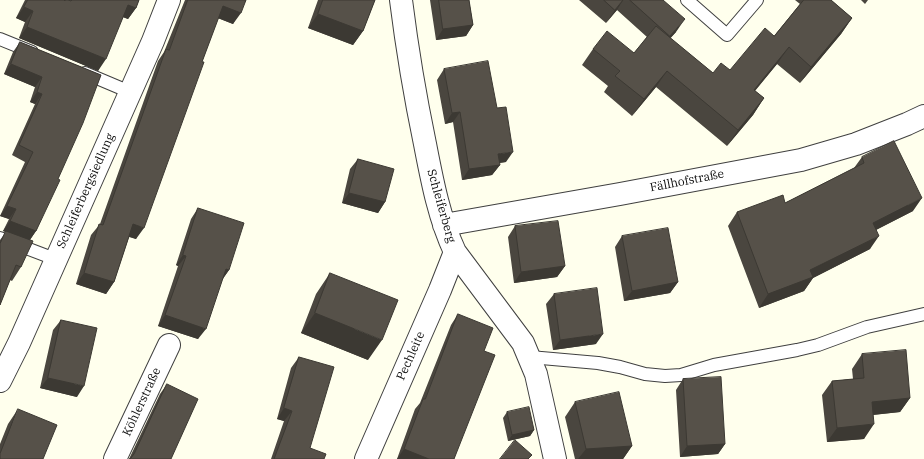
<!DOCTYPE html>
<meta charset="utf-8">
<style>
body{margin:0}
canvas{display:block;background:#ffffed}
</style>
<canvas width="924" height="459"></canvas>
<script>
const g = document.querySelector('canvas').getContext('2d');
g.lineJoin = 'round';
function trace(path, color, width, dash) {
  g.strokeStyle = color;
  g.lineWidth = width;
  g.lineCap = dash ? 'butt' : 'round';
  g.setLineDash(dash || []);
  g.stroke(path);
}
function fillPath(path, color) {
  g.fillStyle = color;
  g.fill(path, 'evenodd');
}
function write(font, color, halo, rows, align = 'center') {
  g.font = font + ' "IBM Plex Serif",serif';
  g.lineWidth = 4;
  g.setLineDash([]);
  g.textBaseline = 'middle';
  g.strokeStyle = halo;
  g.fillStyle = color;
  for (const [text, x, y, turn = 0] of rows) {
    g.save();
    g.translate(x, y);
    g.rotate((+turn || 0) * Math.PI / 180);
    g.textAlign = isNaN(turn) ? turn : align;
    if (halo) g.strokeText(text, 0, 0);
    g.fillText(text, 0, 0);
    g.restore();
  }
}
const service = new Path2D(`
 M687,0L727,35L757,0
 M0,39L32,52
 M85,73L130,92
 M0,238L55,259
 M530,357L598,363L620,367L645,374L665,376L681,375L714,365L797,350L818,345L867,327L924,314`);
const minor = new Path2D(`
 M401,0C407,48 415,96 425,144C432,180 439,218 455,252L523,343L536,374L555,459
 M444,225L620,194L801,160L856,144L907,124L924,116
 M0,381L19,343L153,41L169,0
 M115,459L169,345
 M366,459L440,290L455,252`);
const wall = new Path2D(`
 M25,0H139L136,8L128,19L123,17L98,71L19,38L25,22L16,18Z
 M185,0H246L233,24L218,18L202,62L136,239L129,237L114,282L106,294L76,284L91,235L100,224L158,61L164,52Z
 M318,0H375L363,31L353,45L308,28Z
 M430,0H469L473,25L466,36L436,40Z
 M579,0H663L676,32L670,38L713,73L730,70L774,36L800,4L795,0H831L852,18L841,34L800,83L777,64L755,91L764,98L753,115L727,146L656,87L632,116L604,92L608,86L582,65L593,49L634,53L647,37L617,10L606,23Z
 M861,0H868L865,4Z
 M20,42L101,75L36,231L30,240L21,267L12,281L10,280L0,305V240L6,232L3,231L9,219L0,216L25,162L12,155L35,104L30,102L35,87L4,74L13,52Z
 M444,69L506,162L499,163L500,165L492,175L462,180L453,122L445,124L437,80Z
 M862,157L913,211L876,230L870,249L813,278L804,291L759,308L728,226L737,212L785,203L854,168Z
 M358,159L385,202L378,213L342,203L350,169Z
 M198,208L229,270L222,280L198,339L158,326L178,266L176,265L191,219Z
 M515,226L565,266L557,277L514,283L508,237Z
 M622,236L678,282L670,293L624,301L615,247Z
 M330,273L368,360L301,333L316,294Z
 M554,294L596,344L553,350L546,304Z
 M458,314L484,351L454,459H397L415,409L420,403L451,325Z
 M61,320L77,397L40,388L53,330Z
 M862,354L910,398L900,412L873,415L864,439L827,442L822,395L832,381L853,379L852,369Z
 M299,357L310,448L324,459H271L284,421L277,419L291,368Z
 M683,379L725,444L718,454L680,457L676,390Z
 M167,384L171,459H129L160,394Z
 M575,402L632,446L623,459H575L565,417Z
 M18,409L0,459V444L8,424Z
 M507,412L534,430L530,436L508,441L503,418Z`);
const shadedWall = new Path2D(`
 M623,0L617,10L606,23L615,10Z
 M128,5L136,8L128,19L120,16Z
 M223,6L241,13L233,24L215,17Z
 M24,7L33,11L25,22L16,18Z
 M318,14L363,31L353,45L308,28Z
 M852,18L841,34L800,83L811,67Z
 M685,19L676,32L661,49L670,36Z
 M473,25L466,36L436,40L443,29Z
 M27,27L106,59L98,71L19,38Z
 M789,47L777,64L742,106L754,90Z
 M11,64L42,77L35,87L4,74Z
 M667,71L656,87L632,116L644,99Z
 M37,92L42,94L35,104L30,102Z
 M764,98L753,115L727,146L738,130Z
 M460,112L453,122L445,124L452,113Z
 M513,152L506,162L491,164L498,154Z
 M500,165L492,175L462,180L469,169Z
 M349,193L385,202L378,213L342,203Z
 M922,198L913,211L864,236L873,223Z
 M7,206L16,209L9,219L0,216Z
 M10,221L36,231L29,241L3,231Z
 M133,224L144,228L136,239L125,235Z
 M879,236L870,249L813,278L804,291L759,308L768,294L810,270Z
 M183,255L186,256L178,266L176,265Z
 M565,266L557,277L514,283L521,272Z
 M226,269L229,270L222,280Z
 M84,273L114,282L106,294L76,284Z
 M678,282L670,293L624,301L632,291Z
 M315,313L382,340L368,360L301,333Z
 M165,315L206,329L198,339L158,326Z
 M603,334L596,344L553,350L560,340Z
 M48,378L84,386L77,397L40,388Z
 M910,398L900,412L862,416L872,402Z
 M284,408L292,411L284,421L277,419Z
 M874,424L864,439L827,442L837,428Z
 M534,430L530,436L508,441L512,435Z
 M725,444L718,454L680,457L687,446Z
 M632,446L623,459H578L586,449Z
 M404,449L429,459H397Z`);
const building = new Path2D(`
 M28,0H64L65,1V0H68L71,1L72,0H139L136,8L128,5L106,59L27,27L33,11L24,7Z
 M188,0H246L241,13L223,6L202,62H204L144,228L133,224L114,282L84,273L99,224L103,225L166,49L169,50Z
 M323,0H375L363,31L318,14Z
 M439,0H469L473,25L443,29Z
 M604,0H623L615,10Z
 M630,0H663L685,19L670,36Z
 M804,0H831L852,18L811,67L789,47L754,90L764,98L738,130L667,71L644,99L615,76L620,71L593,49L607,31L634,53L656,26L713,73L721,63L730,70L765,28L774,36Z
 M20,42L101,75L83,123L58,179L60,180L36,231L10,221L16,209L7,206L33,152L19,145L42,94L37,92L42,77L11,64Z
 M488,61L497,108L506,107L513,152L498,154L500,165L469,169L460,112L452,113L444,69Z
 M894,141L922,198L873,223L879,236L810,270L813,277L768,294L737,212L783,195L785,203L864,163L862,157Z
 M358,159L394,169L385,202L349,193Z
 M198,208L244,223L229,270L226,269L206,329L165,315L186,256L183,255Z
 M558,221L565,266L521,272L515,226Z
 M668,228L678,282L632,291L622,236Z
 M6,231L33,241L21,267L16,265L0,305V244Z
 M330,273L398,300L382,340L315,313Z
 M597,288L603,334L560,340L554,294Z
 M458,314L493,328L484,351L495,355L454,459H429L404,449L423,399H425Z
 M61,320L97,328L84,386L48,378Z
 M906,350L910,398L872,402L874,424L837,428L832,381L864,378L862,354Z
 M299,357L334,367L310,448L326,454L324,459H274L292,411L284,408Z
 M721,377L725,444L687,446L683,379Z
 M167,384L198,399L171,459H129H130L134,454Z
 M619,392L632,446L586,449L575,402Z
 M529,407L534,430L512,435L507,412Z
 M18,409L57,425L43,459H0V454Z
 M515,440L532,455L528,459H500Z`);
const streetNames = [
 ["Fällhofstraße",687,181,-11],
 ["Schleiferbergsiedlung",86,191,-66],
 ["Schleiferberg",441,206,74],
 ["Pechleite",411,356,-66],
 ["Köhlerstraße",142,402,-65]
];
trace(service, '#404040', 14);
trace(minor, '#404040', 24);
trace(service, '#fff', 12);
trace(minor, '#fff', 22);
fillPath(wall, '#4a463f');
fillPath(shadedWall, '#3c3933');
fillPath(building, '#565149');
trace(building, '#3c3933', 1);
write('12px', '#0d0d0d', '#fff', streetNames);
</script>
